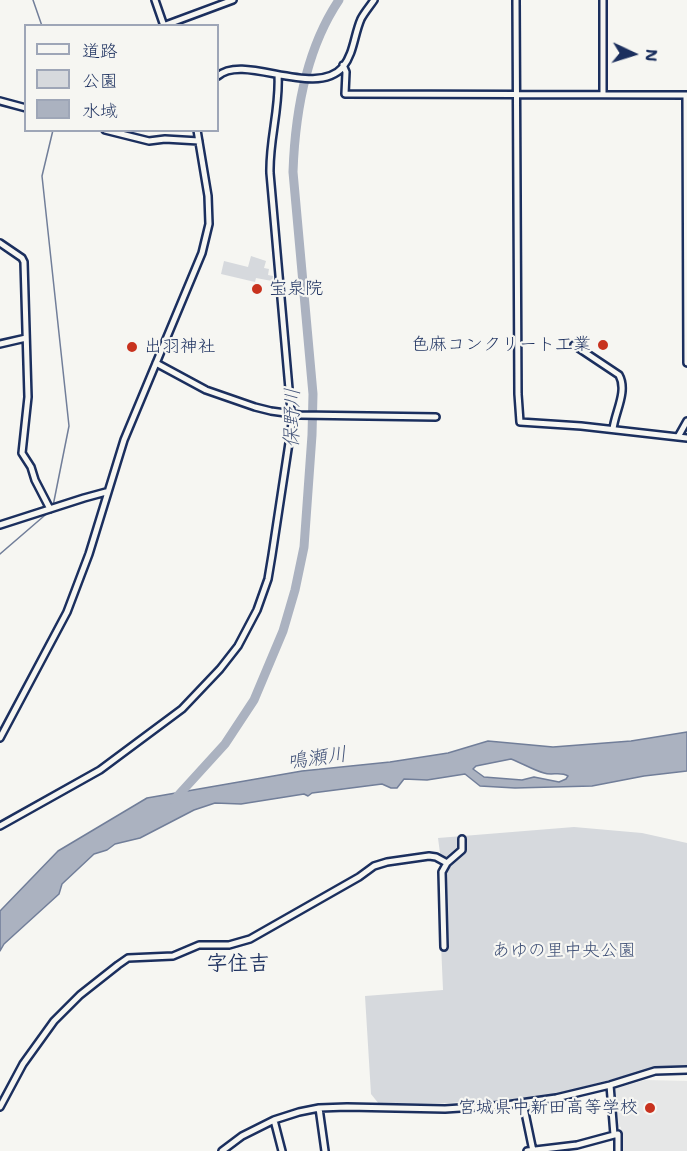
<!DOCTYPE html>
<meta charset="utf-8">
<style>
body{margin:0}
#map{position:relative;width:687px;height:1151px;overflow:hidden;background:#f6f6f2;font-family:"Shantell Sans","Klee One",sans-serif}
canvas{display:block}
.legend{position:absolute;left:24px;top:24px;width:195px;height:108px;box-sizing:border-box;background:#f6f6f2;border:2px solid #9ea6b7;margin:0;padding:8px 10px;list-style:none;font-size:18px;color:#1b2f5e}
.legend li{display:flex;align-items:center;gap:12px;height:30px}
.legend b{width:30px;border:2px solid #9ea6b7}
.north{position:absolute;left:603px;top:24px;width:60px;height:60px;-webkit-text-stroke:4px #f6f6f2;paint-order:stroke;rotate:94deg;font-size:16px;font-weight:700;line-height:24px;text-align:center;color:#1b2f5e}
.north::after{content:'';display:block;margin:auto;width:21px;height:27px;background:#1b2f5e;clip-path:polygon(50% 0,100% 100%,50% 72%,0 100%)}
</style>
<div id="map">
<canvas width="687" height="1151"></canvas>
<ul class="legend">
<li><b style="height:8px;background:#f6f6f2"></b>道路</li>
<li><b style="height:16px;background:#d6d9dd"></b>公園</li>
<li><b style="height:16px;background:#abb2c0"></b>水域</li>
</ul>
<div class="north">N</div>
</div>
<script>
const g = document.querySelector('canvas').getContext('2d');
g.lineJoin = 'round';
function fillPath(path, color) {
  g.fillStyle = color;
  g.fill(path, 'evenodd');
}
function trace(path, color, width, dash) {
  g.strokeStyle = color;
  g.lineWidth = width;
  g.lineCap = dash ? 'butt' : 'round';
  g.setLineDash(dash || []);
  g.stroke(path);
}
function write(font, color, halo, rows, align = 'center') {
  g.font = font + ' "Shantell Sans","Klee One",sans-serif';
  g.lineWidth = 4.5;
  g.setLineDash([]);
  g.textBaseline = 'middle';
  g.strokeStyle = halo;
  g.fillStyle = color;
  for (const [text, x, y, turn = 0] of rows) {
    g.save();
    g.translate(x, y);
    g.rotate((+turn || 0) * Math.PI / 180);
    g.textAlign = isNaN(turn) ? turn : align;
    if (halo) g.strokeText(text, 0, 0);
    g.fillText(text, 0, 0);
    g.restore();
  }
}
const built = new Path2D(`
 M645,1080L687,1081V1151H621V1127L615,1126L612,1089Z`);
const green = new Path2D(`
 M251,256L266,261L264,268L269,269L268,275L273,276L272,281L256,278L255,282L221,274L224,261L248,267Z
 M574,827L642,833L687,843V1074H632L568,1091L531,1098L449,1103L379,1104L371,1094L365,996L443,990L438,874L441,861L438,838Z`);
const water = new Path2D(`
 M687,732V771L644,776L592,786L515,788L480,786L465,774L427,780L404,779L397,788H391L382,784L312,793L308,796L304,794L241,804L215,803L194,810L140,838L115,844L107,850L94,854L62,884L59,894L4,944L0,951V911L58,851L147,798L302,771L390,762L448,753L488,741L553,747L631,741ZM511,759C522,763 533,770 544,773C552,776 560,771 568,776L566,779L559,782L534,777L522,780L484,777L473,769L476,766Z`);
const stream = new Path2D(`
 M33,0L42,26
 M53,130L42,176L69,426L53,506
 M0,554L51,510`);
const river = new Path2D(`
 M174,800L225,744L254,700L283,631L295,590L304,547L312,435L313,394L293,172C295,114 306,49 339,0`);
const minor = new Path2D(`
 M155,0L164,26
 M516,0L518,394L520,422L581,426L687,438
 M603,0V94
 M163,26L233,0
 M343,65L346,72L345,94L687,95
 M218,76C244,53 315,99 343,67C354,53 354,35 361,19C364,13 370,6 374,0
 M686,95L687,363
 M0,101L26,108
 M105,130L149,141L165,139L199,141
 M0,243L22,258L24,262L28,397L22,453L31,467L35,480L50,509
 M0,344L26,338
 M574,345L619,375C628,391 615,412 613,429
 M156,363L206,390L255,407L271,411L300,415L436,417
 M678,437L687,421
 M0,525L84,498L106,492
 M0,738L67,612L89,554L124,440L202,253L209,224L208,196L197,130
 M0,826L100,770L182,709L220,669L238,646L257,610L268,579L272,555L292,423L270,173C269,140 280,108 278,75
 M444,947L442,872L447,863L462,850V839
 M610,1085L614,1135L618,1134V1151
 M523,1103L533,1151
 M0,1107L23,1064L54,1021L80,995L118,965L128,958L173,956L199,945H229L250,939L359,877L374,866L387,862L429,856L436,857L447,863
 M319,1108L325,1151
 M274,1120L282,1151
 M222,1151L242,1136L274,1120L299,1112L319,1108L347,1107L445,1109L506,1105L556,1098L610,1085L655,1071L687,1070
 M527,1151L577,1145L614,1135`);
const markers = [
 [257,289,6,"#c8321e"],
 [603,345,6,"#c8321e"],
 [132,347,6,"#c8321e"],
 [650,1108,6,"#c8321e"]
];
const poiNames = [
 ["宝泉院",269,289],
 ["色麻コンクリート工業",591,345,"right"],
 ["出羽神社",144,347],
 ["宮城県中新田高等学校",638,1108,"right"]
];
const parkNames = [
 ["あゆの里中央公園",564,951]
];
const waterNames = [
 ["保野川",293,418,-89],
 ["鳴瀬川",317,759,-8]
];
const quarterNames = [
 ["字住吉",238,965]
];
fillPath(built, '#e6e7e7');
fillPath(green, '#d6d9dd');
fillPath(water, '#abb2c0');
trace(water, '#717e99', 1.5);
trace(stream, '#717e99', 1.5);
trace(river, '#abb2c0', 9);
trace(minor, '#1b2f5e', 10);
trace(minor, '#f6f6f2', 5);
for (const [x, y, r, color] of markers) {
  const dot = new Path2D();
  dot.arc(x, y, r, 0, 2 * Math.PI);
  g.fillStyle = color;
  g.fill(dot);
  trace(dot, '#f6f6f2', 2);
}
write('18px', '#1b2f5e', '#f6f6f2', poiNames, 'left');
write('18px', '#405177', '#f6f6f2', parkNames);
write('italic 20px', '#46567b', '#f6f6f2', waterNames);
write('bold 21px', '#1b2f5e', '#f6f6f2', quarterNames);
</script>
